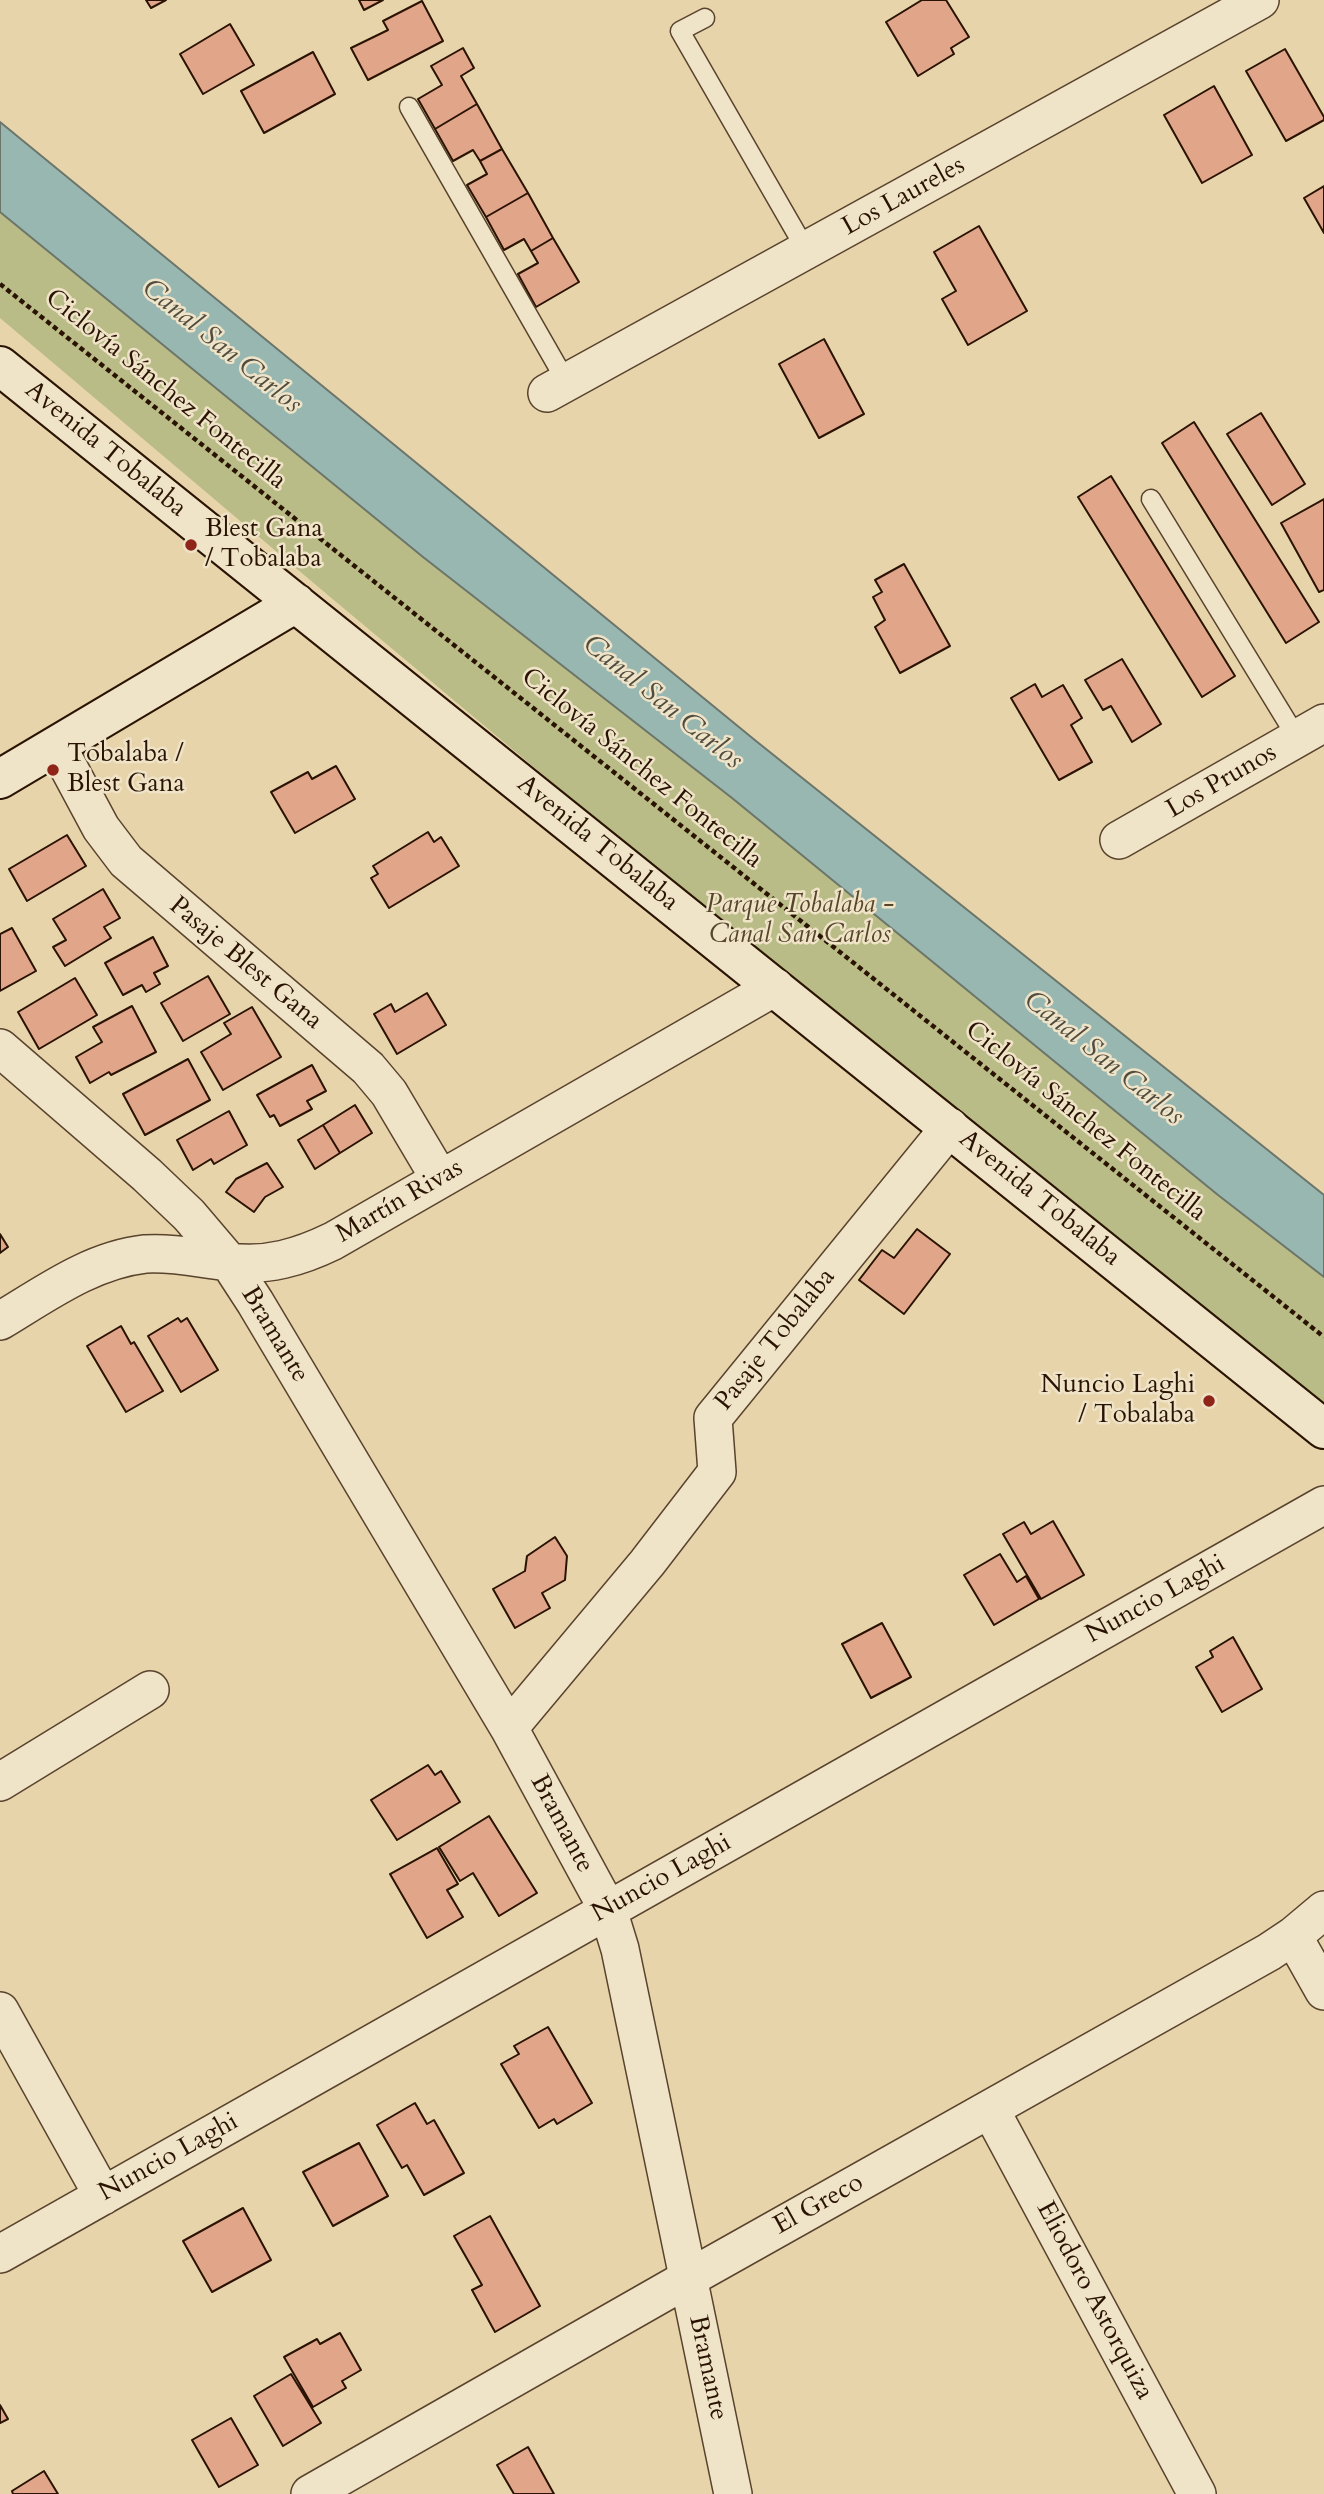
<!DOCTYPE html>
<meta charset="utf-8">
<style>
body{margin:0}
canvas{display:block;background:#e7d4ab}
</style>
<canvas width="1324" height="2494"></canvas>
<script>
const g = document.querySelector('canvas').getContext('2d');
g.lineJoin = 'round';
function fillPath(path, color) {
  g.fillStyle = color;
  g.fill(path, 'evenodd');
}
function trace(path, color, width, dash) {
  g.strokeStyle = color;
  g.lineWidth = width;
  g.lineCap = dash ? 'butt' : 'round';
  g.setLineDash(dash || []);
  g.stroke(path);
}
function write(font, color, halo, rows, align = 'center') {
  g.font = font + ' Cardo,serif';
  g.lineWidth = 5;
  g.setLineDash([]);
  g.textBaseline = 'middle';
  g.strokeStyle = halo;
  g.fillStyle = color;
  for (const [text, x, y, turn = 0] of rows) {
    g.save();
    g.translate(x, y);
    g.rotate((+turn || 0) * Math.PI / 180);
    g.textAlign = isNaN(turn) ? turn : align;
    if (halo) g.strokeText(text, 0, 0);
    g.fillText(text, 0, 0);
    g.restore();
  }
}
const green = new Path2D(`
 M0,212L423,557L732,798L1218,1195L1324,1277V1410L766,961L329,596L0,318Z`);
const water = new Path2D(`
 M0,122L756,741L1324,1195V1277L1218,1195L732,798L423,557L0,212Z`);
const building = new Path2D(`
 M146,0H166L151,8Z
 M359,0H383L364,10Z
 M922,0H946L969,37L951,48L954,54L918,76L886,22Z
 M422,1L443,41L368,80L351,48L388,30L383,21Z
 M230,24L254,65L203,94L180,54Z
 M463,48L474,68L461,76L477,104L435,129L418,99L442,85L431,66Z
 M1285,49L1324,117V120L1286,141L1246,71Z
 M313,52L335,94L264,133L241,91Z
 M1214,86L1252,155L1202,183L1164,115Z
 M477,104L502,149L480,161L473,150L453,161L435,129Z
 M502,149L528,193L486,217L467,185L487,174L480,161Z
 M1324,186V233L1304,198Z
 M528,193L553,238L531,251L524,239L504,250L486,217Z
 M979,226L1027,311L968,345L942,299L956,291L934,252Z
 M553,238L579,282L536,307L518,274L538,263L531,251Z
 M824,339L864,414L819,438L779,364Z
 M1261,413L1305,484L1272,505L1227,434Z
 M1194,422L1319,622L1286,643L1162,443Z
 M1111,476L1235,676L1202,697L1078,497Z
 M1324,499V590L1319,592L1281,523Z
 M904,564L950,646L900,673L875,627L885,620L873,597L882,592L875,580Z
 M1122,659L1161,724L1132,742L1111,706L1103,710L1085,680Z
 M1035,684L1042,697L1063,685L1082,718L1071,725L1092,762L1059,780L1011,698Z
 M336,766L355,799L295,833L271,792L308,772L312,779Z
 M428,832L434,842L441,837L459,866L389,908L371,878L378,874L373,866Z
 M67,835L86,866L27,901L9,869Z
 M103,889L120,918L104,927L111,938L65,966L53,947L66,940L53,919Z
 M12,928L36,971L0,991V934Z
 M153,937L168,966L154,973L160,984L146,992L142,985L123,995L105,963Z
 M208,976L230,1014L183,1041L161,1003Z
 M75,978L97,1015L39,1049L18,1012Z
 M427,993L446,1025L397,1054L374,1014L391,1004L395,1012Z
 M132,1006L156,1052L111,1075L109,1072L90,1083L76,1057L102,1042L93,1027Z
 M252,1007L281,1057L223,1090L201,1052L231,1034L224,1023Z
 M188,1059L210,1100L145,1135L123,1094Z
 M312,1065L326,1091L307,1101L312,1109L280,1126L274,1115L270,1117L257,1095Z
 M355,1105L372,1133L340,1153L323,1125Z
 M229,1111L247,1145L214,1164L211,1159L193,1170L177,1140Z
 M323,1125L340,1153L315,1169L298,1140Z
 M267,1163L283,1187L265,1197L254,1212L226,1192L236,1179Z
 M917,1229L950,1254L904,1314L859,1280L882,1250L894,1258Z
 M0,1234L8,1247L0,1253Z
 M178,1318L181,1322L187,1318L218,1370L181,1392L148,1336Z
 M121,1326L131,1344L134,1342L163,1391L126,1412L87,1346Z
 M1053,1521L1084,1575L1041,1599L1003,1534L1024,1522L1031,1534Z
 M555,1537L567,1556L565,1580L542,1593L550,1608L515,1628L493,1589L525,1571L527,1556Z
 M1000,1554L1017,1582L1026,1576L1039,1599L994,1625L964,1575Z
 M882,1623L911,1677L871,1698L842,1644Z
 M1233,1637L1262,1689L1222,1712L1196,1667L1213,1657L1210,1651Z
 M428,1765L435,1775L441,1771L460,1802L397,1840L371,1800Z
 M489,1816L537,1893L499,1916L473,1873L460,1881L439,1847Z
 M437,1848L458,1884L447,1890L463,1917L427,1938L390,1874Z
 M548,2027L592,2103L557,2124L554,2119L539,2128L501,2064L519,2054L514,2046Z
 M415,2103L427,2124L434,2120L464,2173L424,2195L407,2165L402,2168L377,2125Z
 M359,2143L388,2196L333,2226L303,2172Z
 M243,2208L271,2260L212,2292L183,2241Z
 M490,2216L540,2306L495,2332L472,2290L482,2285L454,2236Z
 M340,2333L361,2370L342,2381L346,2388L313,2407L284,2357L317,2339L320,2344Z
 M291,2374L321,2423L283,2446L254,2396Z
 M0,2405L8,2419L0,2423Z
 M231,2418L258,2465L219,2487L192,2440Z
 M528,2447L554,2494H514L497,2465Z
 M44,2471L58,2494H13L12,2491Z`);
const path = new Path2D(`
 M0,284L1324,1337`);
const lane = new Path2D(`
 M705,18L680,31L806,250
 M409,107L567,383
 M1151,499L1297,738`);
const street = new Path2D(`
 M547,393L1260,0
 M57,746L101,828L126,861L368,1068L389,1093L440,1179
 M1119,840L1324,723
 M0,1048L147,1175L189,1215L229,1262L255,1302L509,1728L608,1910L620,1949L733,2494
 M0,1321C45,1294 91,1260 145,1254C174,1252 201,1259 230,1262C267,1267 300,1257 333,1241L775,987
 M509,1728L647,1563L717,1472L713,1418L950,1127
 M0,1782L150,1690
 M1293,1936L1324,1991
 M0,2011L103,2196
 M990,2109L1197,2494
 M0,2254L1324,1505
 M310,2494L689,2278L1269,1952L1293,1936L1324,1910`);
const secondary = new Path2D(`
 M0,366L1324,1429
 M0,779L296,603`);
const markers = [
 [191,545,7,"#8f2418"],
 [53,770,7,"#8f2418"],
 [1209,1401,7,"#8f2418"]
];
const streetNames = [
 ["Los Laureles",904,197,-29],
 ["Ciclovía Sánchez Fontecilla",165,390,39],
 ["Avenida Tobalaba",105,450,39],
 ["Ciclovía Sánchez Fontecilla",641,769,39],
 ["Los Prunos",1222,782,-30],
 ["Avenida Tobalaba",597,844,39],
 ["Pasaje Blest Gana",245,964,40],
 ["Ciclovía Sánchez Fontecilla",1085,1122,39],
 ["Avenida Tobalaba",1039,1199,39],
 ["Martín Rivas",400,1202,-30],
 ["Bramante",274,1335,59],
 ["Pasaje Tobalaba",776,1340,-51],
 ["Nuncio Laghi",1156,1600,-29],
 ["Bramante",561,1824,62],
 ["Nuncio Laghi",662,1879,-29],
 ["Nuncio Laghi",169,2158,-29],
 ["El Greco",819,2205,-29],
 ["Eliodoro Astorquiza",1094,2301,62],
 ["Bramante",707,2368,78]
];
const poiNames = [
 ["Blest Gana",205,530],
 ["/ Tobalaba",205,560],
 ["Tobalaba /",67,755],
 ["Blest Gana",67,785],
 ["Nuncio Laghi",1195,1386,"right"],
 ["/ Tobalaba",1195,1416,"right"]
];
const parkNames = [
 ["Parque Tobalaba -",800,906],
 ["Canal San Carlos",800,936]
];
const waterNames = [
 ["Canal San Carlos",221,347,39],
 ["Canal San Carlos",662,703,39],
 ["Canal San Carlos",1103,1059,39]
];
fillPath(green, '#b9bc86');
fillPath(water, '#98b7b0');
trace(water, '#6c756a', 2);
fillPath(building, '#e1a58a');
trace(building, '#2a1302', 2);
trace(lane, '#59432c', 21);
trace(street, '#59432c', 40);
trace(secondary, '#2a1302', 42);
trace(path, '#2a1302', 4.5, [5, 3.5]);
trace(lane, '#efe3c8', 18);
trace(street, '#efe3c8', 37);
trace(secondary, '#efe3c8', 38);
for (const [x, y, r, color] of markers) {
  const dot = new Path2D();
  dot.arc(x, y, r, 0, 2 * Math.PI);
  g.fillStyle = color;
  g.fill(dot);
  trace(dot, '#efe3c8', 2.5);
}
write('26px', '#2a1302', '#efe3c8', streetNames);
write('26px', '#2a1302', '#efe3c8', poiNames, 'left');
write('italic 26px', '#55462a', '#efe3c8', parkNames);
write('italic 28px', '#504c3f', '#efe3c8', waterNames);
</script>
